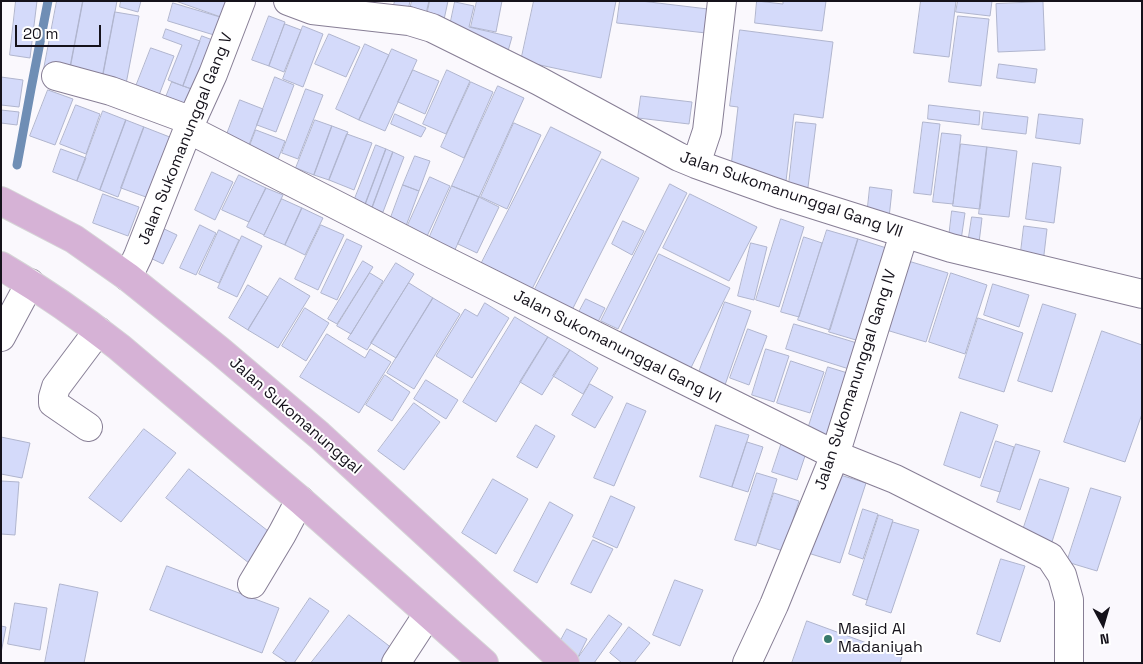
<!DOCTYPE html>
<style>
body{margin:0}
#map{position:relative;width:1143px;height:664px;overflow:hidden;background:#faf8fd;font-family:"Space Grotesk",sans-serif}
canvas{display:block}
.frame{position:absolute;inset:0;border:2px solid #15121b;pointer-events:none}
.north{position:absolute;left:1078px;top:599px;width:50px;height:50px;-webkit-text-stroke:4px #fff;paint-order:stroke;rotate:174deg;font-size:14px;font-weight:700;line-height:20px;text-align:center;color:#15121b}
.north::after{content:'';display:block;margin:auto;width:18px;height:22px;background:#15121b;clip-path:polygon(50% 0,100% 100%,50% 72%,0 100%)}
.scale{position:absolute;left:15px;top:25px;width:86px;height:22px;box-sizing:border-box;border:2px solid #15121b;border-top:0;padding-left:6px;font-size:15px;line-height:18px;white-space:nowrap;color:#15121b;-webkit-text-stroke:4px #fff;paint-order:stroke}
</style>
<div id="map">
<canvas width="1143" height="664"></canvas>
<div class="frame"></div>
<div class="north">N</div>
<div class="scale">20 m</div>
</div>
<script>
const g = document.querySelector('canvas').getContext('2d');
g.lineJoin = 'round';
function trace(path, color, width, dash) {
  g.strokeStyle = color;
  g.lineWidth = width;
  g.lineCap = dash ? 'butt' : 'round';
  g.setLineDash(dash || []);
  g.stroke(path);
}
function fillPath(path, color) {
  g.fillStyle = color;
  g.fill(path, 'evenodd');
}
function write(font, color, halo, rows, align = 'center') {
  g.font = font + ' "Space Grotesk",sans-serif';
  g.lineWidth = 4;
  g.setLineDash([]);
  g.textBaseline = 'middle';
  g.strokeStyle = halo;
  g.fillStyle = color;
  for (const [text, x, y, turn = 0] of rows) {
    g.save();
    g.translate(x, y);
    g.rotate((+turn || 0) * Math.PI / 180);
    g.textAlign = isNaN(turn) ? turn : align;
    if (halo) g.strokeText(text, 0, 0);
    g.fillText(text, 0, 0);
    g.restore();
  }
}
const stream = new Path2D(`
 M17,165L31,89L48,1`);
const building = new Path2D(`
 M16,1H37L30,58L10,55Z
 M57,1H83L69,74L44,69Z
 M83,1H117L102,80L69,74Z
 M121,1H141L138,12L120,7Z
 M176,1H230L225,18Z
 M395,1H410L406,20L391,17Z
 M412,1H429L424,22L408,18Z
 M430,1H448L442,29L425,25Z
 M477,1H502L496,32L471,27Z
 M534,1H616L601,78L521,61Z
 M620,1H641L708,9L706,33L617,23Z
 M757,1L783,4V1H826L822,31L755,23Z
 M921,1H956L949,57L914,53Z
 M958,1H992L990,16L956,12Z
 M455,2L474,6L469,27L512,37L508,51L448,35Z
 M1043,2L1045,50L998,52L996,4Z
 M173,3L220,17L214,35L168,21Z
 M115,12L139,16L126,84L102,80Z
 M269,16L285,22L269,66L252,60Z
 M958,16L989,19L981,86L949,82Z
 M285,24L301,30L284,72L269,66Z
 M303,26L323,34L303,87L283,79Z
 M166,29L200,41L183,86L168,80L182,45L163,38Z
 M740,30L833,42L823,118L794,114L786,181L730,175L738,107L730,106Z
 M329,34L360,47L346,77L315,64Z
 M202,36L218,42L200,92L183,86Z
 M365,44L389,55L359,120L336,109Z
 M151,48L174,56L156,103L133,94Z
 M392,49L417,60L385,131L359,120Z
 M999,64L1037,69L1035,83L997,78Z
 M413,70L439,81L425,114L398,102Z
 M447,70L470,81L446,134L423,124Z
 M1,77L23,80L19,107L1,105Z
 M275,77L294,85L276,132L257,125Z
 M172,82L200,92L194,107L166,97Z
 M471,82L493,92L464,158L441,147Z
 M498,86L524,98L479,197L452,186Z
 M306,89L323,95L298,159L282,153Z
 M48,90L73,99L55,145L30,136Z
 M641,96L692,102L689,124L638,118Z
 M240,100L263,109L247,150L224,142Z
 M76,105L100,114L86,154L60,144Z
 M929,105L980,111L979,125L928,119Z
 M1,110L19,112L17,125L1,123Z
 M103,111L126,120L100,190L77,181Z
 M984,112L1028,117L1026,134L982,129Z
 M395,114L426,128L421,137L391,124Z
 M1039,114L1083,119L1080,144L1036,138Z
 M126,120L144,127L118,197L100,190Z
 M315,120L332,126L314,175L296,168Z
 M796,122L816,124L807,195L788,193Z
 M923,122L940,124L931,195L914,193Z
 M514,123L541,135L507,209L481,197Z
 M332,126L348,132L329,180L314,175Z
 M144,127L180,141L157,201L121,188Z
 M551,127L601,152L528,297L477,272Z
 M256,130L285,141L275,167L246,156Z
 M942,133L961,135L953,204L933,202Z
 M347,134L372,143L354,190L329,180Z
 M961,144L987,147L980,209L953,206Z
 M376,145L386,149L365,205L354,201Z
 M987,147L1017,151L1009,217L979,214Z
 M61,149L86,158L77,181L53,172Z
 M386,149L393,152L372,208L365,205Z
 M393,152L404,157L383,212L372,208Z
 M415,156L430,161L419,191L403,185Z
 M602,159L639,178L571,312L533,293Z
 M1033,163L1061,167L1054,223L1026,219Z
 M212,172L233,182L215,220L195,210Z
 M239,175L266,188L249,222L222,210Z
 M430,177L450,186L423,245L403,236Z
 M670,184L687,193L618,329L601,321Z
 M403,185L419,191L406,226L390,220Z
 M452,186L479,197L453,254L427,243Z
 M870,187L892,190L889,218L867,216Z
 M266,188L283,195L264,235L247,227Z
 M103,194L139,207L128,236L93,223Z
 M690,194L757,227L729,281L663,248Z
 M479,197L499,207L477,253L458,244Z
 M282,199L302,208L285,245L264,236Z
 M302,208L323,218L305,255L285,245Z
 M952,211L965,213L960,247L948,246Z
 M972,217L982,218L978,251L967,250Z
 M781,219L804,227L779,307L756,300Z
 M623,221L644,231L632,255L612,244Z
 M200,225L216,233L196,275L180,268Z
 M321,225L344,235L318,290L295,279Z
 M158,226L177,235L163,264L144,255Z
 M1024,226L1047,229L1043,263L1020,260Z
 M219,230L239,240L219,283L199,274Z
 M827,230L858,239L830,330L798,320Z
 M242,236L262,246L237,297L218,288Z
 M804,237L822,243L799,317L781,312Z
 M347,239L362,246L337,300L321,293Z
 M858,239L896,251L866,343L829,332Z
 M751,243L767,247L754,300L738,296Z
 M659,254L730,288L686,378L615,344Z
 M905,260L948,273L926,342L883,329Z
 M363,261L373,267L337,324L328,319Z
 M396,263L414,274L367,350L348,339Z
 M370,273L383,281L351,334L337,326Z
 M951,273L987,285L965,354L929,342Z
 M280,278L310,296L278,348L248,330Z
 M409,283L433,298L396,358L371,343Z
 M993,284L1029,295L1019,327L984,315Z
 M248,285L268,297L248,330L229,318Z
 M433,298L460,314L414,389L387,373Z
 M586,299L605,308L597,324L578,314Z
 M725,302L751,311L725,385L698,375Z
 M485,303L509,318L472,378L436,356L465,309L477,316Z
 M1043,304L1076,314L1052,392L1018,381Z
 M305,308L329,323L306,361L282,346Z
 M515,317L548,337L496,422L463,402Z
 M978,318L1023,333L1004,392L959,378Z
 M794,324L857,343L849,369L786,349Z
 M748,329L767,336L749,385L730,378Z
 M1102,331L1142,345V414L1125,462L1064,442Z
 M327,334L365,358L370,349L391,362L359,413L300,377Z
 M548,337L570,350L542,395L520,382Z
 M766,349L789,356L774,402L752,395Z
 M570,350L598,368L583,394L553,376Z
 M791,361L824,372L810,413L777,403Z
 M828,367L854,375L834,440L807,432Z
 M385,375L410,392L392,421L366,405Z
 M426,380L458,400L446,419L414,399Z
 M590,384L613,397L595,428L572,415Z
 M414,403L440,422L404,470L378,451Z
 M627,403L646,411L614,486L594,478Z
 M961,412L998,425L980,478L944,465Z
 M536,425L555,436L537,468L517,457Z
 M716,425L749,435L732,487L700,477Z
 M144,429L176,453L121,522L89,498Z
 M1,437L30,443L22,478L1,474Z
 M783,439L808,447L797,480L772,472Z
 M996,441L1014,447L1000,492L981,486Z
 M747,442L763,447L748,492L732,487Z
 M1016,444L1040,451L1020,510L997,502Z
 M189,469L277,538L254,567L166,498Z
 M757,473L777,479L756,546L735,540Z
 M834,473L866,483L840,563L808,553Z
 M493,479L528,499L496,554L462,533Z
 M1040,479L1069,488L1051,545L1021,536Z
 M1,481L19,482L15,535L1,534Z
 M1091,488L1121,497L1097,571L1067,562Z
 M774,493L799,501L783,551L758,543Z
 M611,496L635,507L617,548L593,537Z
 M550,502L573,515L537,583L514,571Z
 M863,509L878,514L863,559L849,554Z
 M879,515L893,520L867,600L853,595Z
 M893,522L919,530L891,613L866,605Z
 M593,540L613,549L591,593L571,584Z
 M1001,559L1025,566L1000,642L977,634Z
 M167,566L279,608L262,653L150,610Z
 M675,580L703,590L680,646L653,635Z
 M60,584L98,592L84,663H45Z
 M310,598L329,611L294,663H288L273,653Z
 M15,603L47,608L40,650L8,644Z
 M349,615L397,652L388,663H311Z
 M609,615L622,624L594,663H578L576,661Z
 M807,621L902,656L900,663H792Z
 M1,626L6,627L1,653Z
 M629,627L650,643L634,663H622L610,653Z
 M567,629L587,639L576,661L555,651Z`);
const minor = new Path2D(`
 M288,1L312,10L409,21L432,28L539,81L679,157L696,164L783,195L951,248L1142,294
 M56,76L111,91L192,121
 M188,129L434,255L682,379L835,455L895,479L1050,557L1062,575L1069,600V663
 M696,164L707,131L722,1
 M128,277L138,256L188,129L213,74L241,1
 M1,337L30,283
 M88,427L53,403V397L56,387L98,331
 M252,584L282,534L300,500
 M396,663L428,614
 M747,663L774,605L835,455L904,234`);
const major = new Path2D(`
 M1,201L74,239L128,277L220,351L319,435L466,570L565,663
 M1,266C42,290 82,318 119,347L300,500L484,663`);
const markers = [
 [828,639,5,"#387a6b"]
];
const streetNames = [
 ["Jalan Sukomanunggal Gang V",186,139,-68],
 ["Jalan Sukomanunggal Gang VII",791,195,19],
 ["Jalan Sukomanunggal Gang VI",617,347,27],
 ["Jalan Sukomanunggal Gang IV",856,380,-72],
 ["Jalan Sukomanunggal",295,416,41]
];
const poiNames = [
 ["Masjid Al",838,630],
 ["Madaniyah",838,648]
];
trace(stream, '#6f8eb5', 9);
fillPath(building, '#d4dafa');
trace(building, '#b0b5ce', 1);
trace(minor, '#877e95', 30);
trace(major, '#d5d4d6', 30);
trace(minor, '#fff', 28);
trace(major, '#d6b2d6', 28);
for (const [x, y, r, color] of markers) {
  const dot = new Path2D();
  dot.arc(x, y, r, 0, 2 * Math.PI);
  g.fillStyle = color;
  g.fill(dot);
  trace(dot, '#fff', 2);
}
write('16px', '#15121b', '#fff', streetNames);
write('16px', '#15121b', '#fff', poiNames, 'left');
</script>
